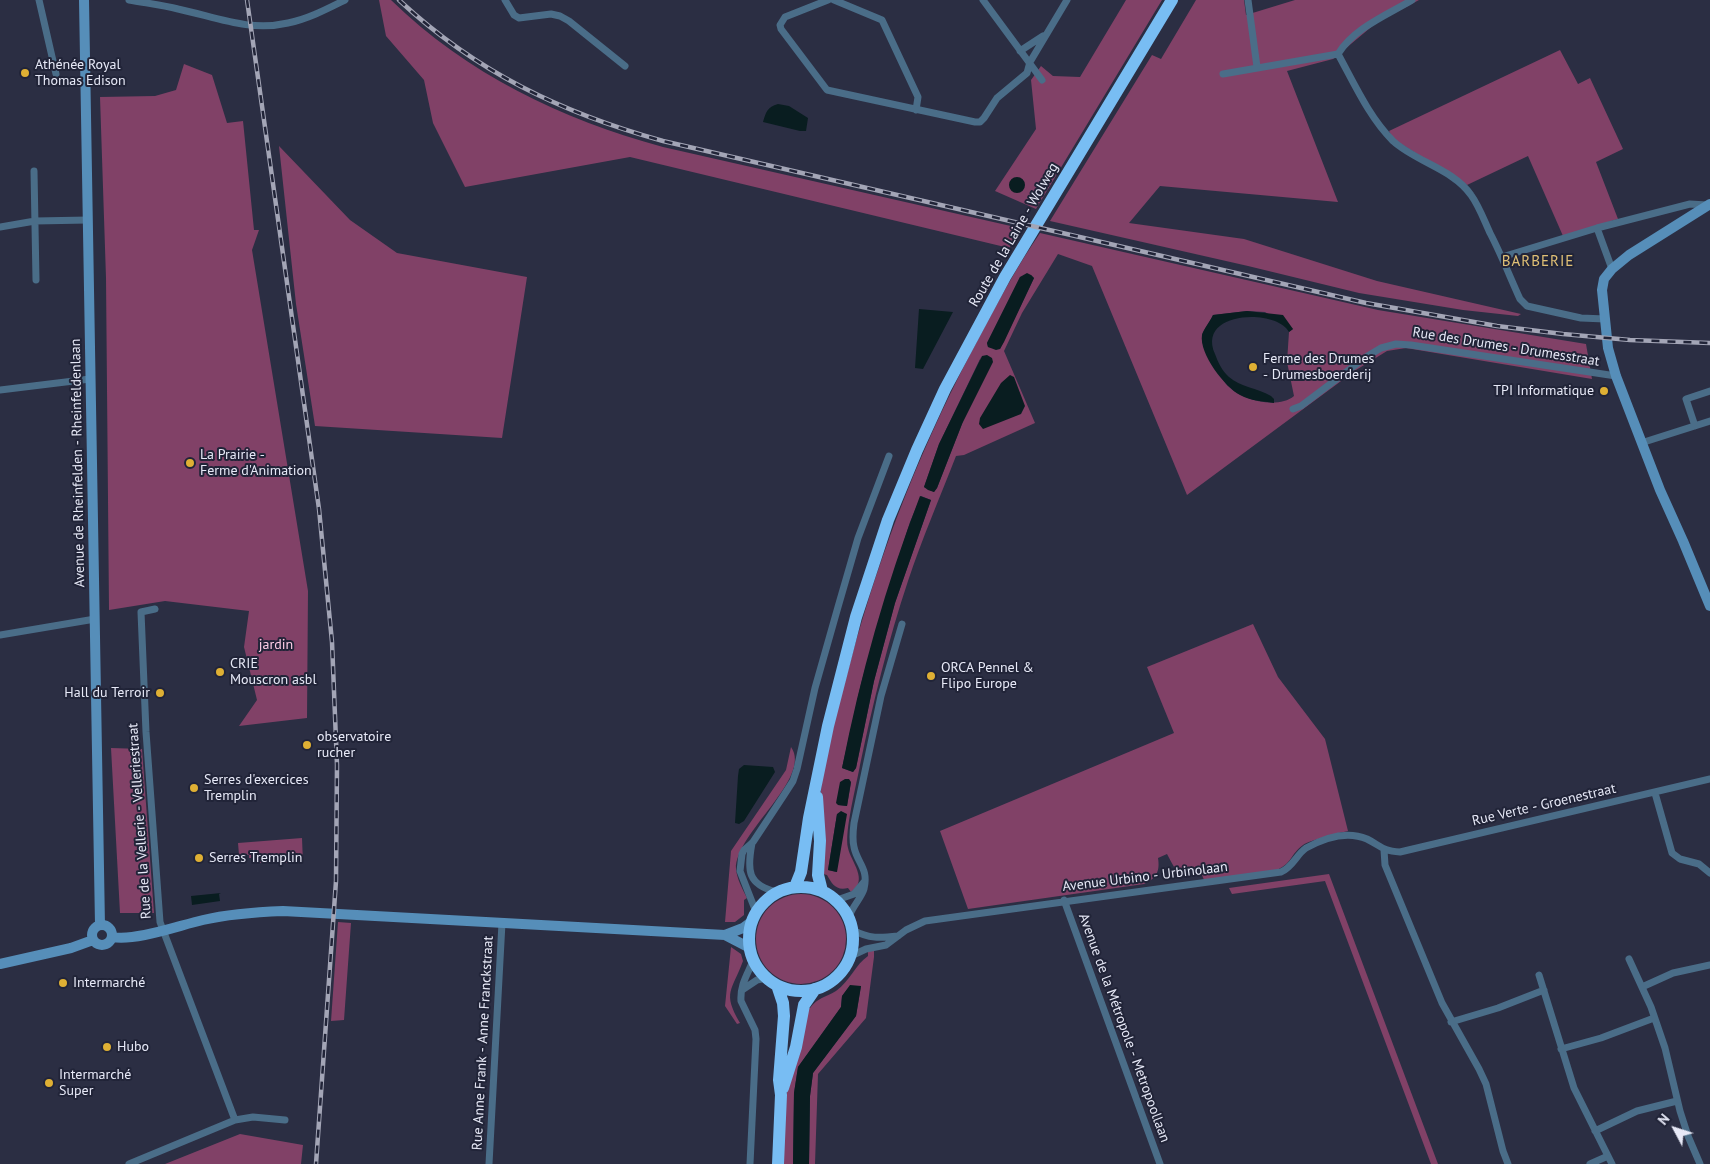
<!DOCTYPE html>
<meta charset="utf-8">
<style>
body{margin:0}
#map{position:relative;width:1710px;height:1164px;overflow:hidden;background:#2b2e43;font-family:"PT Sans",sans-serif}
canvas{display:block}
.north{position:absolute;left:1650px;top:1104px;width:50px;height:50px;-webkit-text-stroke:4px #212438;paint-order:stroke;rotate:310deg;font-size:14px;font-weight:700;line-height:20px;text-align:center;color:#e7e9f7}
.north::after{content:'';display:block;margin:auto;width:18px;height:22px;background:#e7e9f7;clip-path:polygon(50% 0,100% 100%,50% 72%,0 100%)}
</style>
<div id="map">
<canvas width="1710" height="1164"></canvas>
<div class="north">N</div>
</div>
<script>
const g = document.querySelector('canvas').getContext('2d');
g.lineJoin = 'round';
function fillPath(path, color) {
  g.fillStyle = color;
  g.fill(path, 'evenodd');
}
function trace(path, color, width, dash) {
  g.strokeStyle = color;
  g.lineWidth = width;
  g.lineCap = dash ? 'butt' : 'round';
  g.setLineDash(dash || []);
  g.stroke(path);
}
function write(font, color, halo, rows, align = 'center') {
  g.font = font + ' "PT Sans",sans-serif';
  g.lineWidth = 4;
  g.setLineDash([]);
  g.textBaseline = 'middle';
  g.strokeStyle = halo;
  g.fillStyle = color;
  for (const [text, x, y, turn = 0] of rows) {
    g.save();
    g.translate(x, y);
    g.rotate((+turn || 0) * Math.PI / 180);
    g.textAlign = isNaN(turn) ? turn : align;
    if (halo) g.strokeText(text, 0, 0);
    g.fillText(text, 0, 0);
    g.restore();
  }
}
const green = new Path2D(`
 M379,0H391C467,74 561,119 663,147L1024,229L1009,248L630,157L465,187L433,123L424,80L386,36Z
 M1126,0H1162L1036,209L995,191L1036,129L1031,80L1041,66L1053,76L1080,77Z
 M1196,0H1244L1246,15L1295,0H1419L1376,23L1333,59L1287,71L1338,202L1160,186L1129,223L1244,239L1377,281L1521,314L1518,316L1463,310L1359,293L1248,266L1050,221L1152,55L1161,59Z
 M1560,50L1578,84L1590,78L1623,149L1596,162L1618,219L1563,236L1528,156L1467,185L1393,139L1389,131Z
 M184,64L212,75L227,123L243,121L254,230H259L252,250L308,591L307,718L239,726L257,700L244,647L249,611L165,601L109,610L106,278L100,97L155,96L176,90Z
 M279,146L350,220L397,253L527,277L502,438L315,426L296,304Z
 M1040,233L1378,310L1586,344L1592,379L1406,348L1387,351L1356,370L1187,495L1092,266L1058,254L1022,313L1004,351L1035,423L964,455L956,456C940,497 922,539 908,581C888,641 873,703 860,765C857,783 844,832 848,848C851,862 869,880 851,892L848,888C836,891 832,884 827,875L823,874C822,844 818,810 822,780C828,741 840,701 850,663C881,548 924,439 981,334C999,300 1018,265 1040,233ZM1031,275L1034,278L1000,349L988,347L987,343L1020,277ZM1247,311L1265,312L1293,329L1289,332L1287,362L1294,396C1277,410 1240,400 1226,384C1220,377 1216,368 1212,360C1207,353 1201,345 1202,335C1203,331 1211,320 1213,315ZM981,357L962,424L937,488L934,492L924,487L939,444ZM921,496L931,500L895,603L874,681L856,768L853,772L842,768L861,684L878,623L910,522ZM851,782L847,806L838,805ZM837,814V872H836L828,870Z
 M1253,624L1278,677L1325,739L1348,831C1339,833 1310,840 1303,845C1290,854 1293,864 1274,871L1204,880L1202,875C1178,877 1178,875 1167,854L1158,858C1160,871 1157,878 1144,884L968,909L940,831L1174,733L1147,667Z
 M791,747C813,778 735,833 736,869C737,879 742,888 747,898L744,900V915L735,922H725L731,851L786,770Z
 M111,748L142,749L154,913H120Z
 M302,838L303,863H257L254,858H249V855H239L238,843Z
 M1329,874L1438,1164H1431L1325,881L1232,894L1229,888Z
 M756 939a45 45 0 1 1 90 0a45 45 0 1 1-90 0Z
 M338,922L351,923L344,1020L331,1021Z
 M731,947L741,954L743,961C732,991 722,992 740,1023L737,1024L725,1006Z
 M868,951H874V957L866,1018L818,1074L815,1164H809L810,1096L813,1073L856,1016L861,986H850L842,996L841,1007L798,1067L794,1093L793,1164H783L786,1097L805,1008H810C818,997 825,998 836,991C850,981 855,965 868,956Z
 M240,1134L303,1145L301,1164H165Z`);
const water = new Path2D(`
 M778,104L789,106L808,118L806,131H800L763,122C766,112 767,107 778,104Z
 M1009 185a8 8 0 1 1 16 0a8 8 0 1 1-16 0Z
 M1027,273L1031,275L1034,278L1004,342L1000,349L996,350L988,347L987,343L1020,277Z
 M919,309L953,312L923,369L915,368Z
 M1247,311L1283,315L1293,329L1289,332C1276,308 1196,311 1215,354C1218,362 1222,371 1229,377C1240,387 1257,388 1271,396L1274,399V403C1262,401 1251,401 1240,395C1225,387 1199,354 1202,335C1203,330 1211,320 1213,315Z
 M987,355L992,358L993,362L962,424L937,488L934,492L928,490L924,487L939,444L982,356Z
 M1010,375L1014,377L1025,406L1021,414L983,429L979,424L980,418L1001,383Z
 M920,496L931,500L895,603L874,681L856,768L853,772L842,768C860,676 886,584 920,496Z
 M744,765L773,767L775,772L744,821L739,824L735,823L738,776L739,769Z
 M845,779H849L851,782L847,806L838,805L836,803L840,782Z
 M841,811L847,814L837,872L828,870L837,814Z
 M221,893L219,894L220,901L192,905L191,896Z
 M850,985L861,986L856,1016L813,1073L810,1096L809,1164H793L794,1093L798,1067L841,1007L842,996Z`);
const street = new Path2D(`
 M39,0L56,74
 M129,0C145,3 162,5 178,9C216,17 249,32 288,23C308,19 327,9 345,0
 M505,0L514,15L519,18L551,14L560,16L569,21L625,66
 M828,0L785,17L780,25L781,29L827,90L975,122H980L984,118L997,98L1027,73L1030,62L1067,0
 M834,0L882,20L918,97L916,110
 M983,0L1042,80
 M1248,0L1257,67
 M1020,51L1043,36
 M1338,54C1354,83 1369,117 1393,141C1416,162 1453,169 1471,195C1479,206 1484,220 1490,233C1501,254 1510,277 1520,299L1527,306L1581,318L1605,319
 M1223,74L1338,54C1354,28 1387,15 1412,0
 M34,171L36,280
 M0,227L35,221L88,220
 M1597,228L1612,269
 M1502,257L1597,228L1690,204L1707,205
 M0,390L90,379
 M1293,409L1301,406L1366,357L1381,348L1396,344L1411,345L1616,376
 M1695,426L1686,399L1710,391
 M1641,443L1710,421
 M155,609L141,612L146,732L160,922L235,1120
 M0,635L95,619
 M1655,793L1672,853L1680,859L1699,864L1710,873
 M752,843C747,870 747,885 777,892
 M1384,850L1385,865L1442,1003L1479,1069L1486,1084L1503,1151L1508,1164
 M837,900L854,894L864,882
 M1064,900L1160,1164
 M756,912L740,871L742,854L744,850L753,842L784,795L793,781L797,769L815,688L838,607L858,538L889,456
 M849,917C852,907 862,897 864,889C869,868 857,863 854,847C852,839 853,831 854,823L881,696L902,624
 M853,930C869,939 880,938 898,936
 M851,956L866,949L886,945L906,930L925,921L1281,872C1293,867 1296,855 1306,848C1324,838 1346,830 1367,839C1381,846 1382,851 1400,852L1710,779
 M1629,959L1651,1007L1665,1048L1680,1111L1688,1136L1700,1164
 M1539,975L1574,1088L1612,1164
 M1642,987L1673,973L1710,965
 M742,990L757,980L766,978
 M1451,1022L1498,1008L1544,990
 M1561,1049L1601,1038L1654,1018
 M1595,1131L1637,1111L1677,1101
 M129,1164L235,1120L253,1117L285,1120
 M489,1164L502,923
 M750,1164L756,1039L755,1030L741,1001C740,985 747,975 753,961
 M1590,1164L1608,1156`);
const secondary = new Path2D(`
 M84,0L100,925
 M1710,204L1629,255L1612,269L1604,279L1602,290L1608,348L1616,376L1660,490L1683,541L1710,606
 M92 935a10 10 0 1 1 20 0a10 10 0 1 1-20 0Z
 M725,935L743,928L751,922
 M112,937C137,941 177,926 203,920C229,914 257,912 283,911L725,935L750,948
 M0,964L71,948L93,940`);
const highway = new Path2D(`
 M817,797L820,841L818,875L822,891
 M749 939a52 52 0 1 1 104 0a52 52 0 1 1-104 0Z
 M795,887L801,872L809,818L828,726L856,617L888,520L917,450L945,389L1005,277L1172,0
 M777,985L783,1003L784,1016L779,1080L781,1095L778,1164
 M783,1088L796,1047L804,1005L815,989`);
const rail = new Path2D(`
 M247,0L319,509L332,642L337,765L336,881L316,1164
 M399,0C476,72 562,113 663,141L1366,303L1497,326L1563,334L1630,340L1710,343`);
const markers = [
 [25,73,5,"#dfb034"],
 [1253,367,5,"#dfb034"],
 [1604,391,5,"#dfb034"],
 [190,463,5,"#dfb034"],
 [220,672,5,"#dfb034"],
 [931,676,5,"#dfb034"],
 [160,693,5,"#dfb034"],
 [307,745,5,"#dfb034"],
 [194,788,5,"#dfb034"],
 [199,858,5,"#dfb034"],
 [63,983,5,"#dfb034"],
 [107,1047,5,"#dfb034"],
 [49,1083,5,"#dfb034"]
];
const poiNames = [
 ["Athénée Royal",35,65],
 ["Thomas Edison",35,81],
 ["Ferme des Drumes",1263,359],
 ["- Drumesboerderij",1263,375],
 ["TPI Informatique",1594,391,"right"],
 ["La Prairie -",200,455],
 ["Ferme d'Animation",200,471],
 ["CRIE",230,664],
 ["Mouscron asbl",230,680],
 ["ORCA Pennel &",941,668],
 ["Flipo Europe",941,684],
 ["Hall du Terroir",150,693,"right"],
 ["observatoire",317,737],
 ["rucher",317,753],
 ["Serres d'exercices",204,780],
 ["Tremplin",204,796],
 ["Serres Tremplin",209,858],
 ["Intermarché",73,983],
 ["Hubo",117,1047],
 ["Intermarché",59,1075],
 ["Super",59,1091]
];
const streetNames = [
 ["Route de la Laine - Wolweg",1014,235,-60],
 ["Rue des Drumes - Drumesstraat",1506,347,9],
 ["Avenue de Rheinfelden - Rheinfeldenlaan",78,463,-91],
 ["Rue Verte - Groenestraat",1544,805,-13],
 ["Rue de la Vellerie - Velleriestraat",140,821,-94],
 ["Avenue Urbino - Urbinolaan",1145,877,-7],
 ["Avenue de la Métropole - Metropoollaan",1124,1028,70],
 ["Rue Anne Frank - Anne Franckstraat",483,1043,-87]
];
const parkNames = [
 ["jardin",276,645]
];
const neighbourhoodNames = [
 ["BARBERIE",1538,262]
];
fillPath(green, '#814167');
fillPath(water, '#091d20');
trace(street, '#4a6d88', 7);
trace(secondary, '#568eb9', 10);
trace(highway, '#78bdf3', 12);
trace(rail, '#a3a5b6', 4.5);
trace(rail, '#212438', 2.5, [8]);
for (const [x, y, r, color] of markers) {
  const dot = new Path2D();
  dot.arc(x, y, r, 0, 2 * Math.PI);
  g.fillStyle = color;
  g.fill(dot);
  trace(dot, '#212438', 2);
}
write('14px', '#e7e9f7', '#212438', poiNames, 'left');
write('14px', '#e7e9f7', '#212438', streetNames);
write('14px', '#fecde7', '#212438', parkNames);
g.letterSpacing = '1px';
write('15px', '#e0c076', '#212438', neighbourhoodNames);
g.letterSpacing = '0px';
</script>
